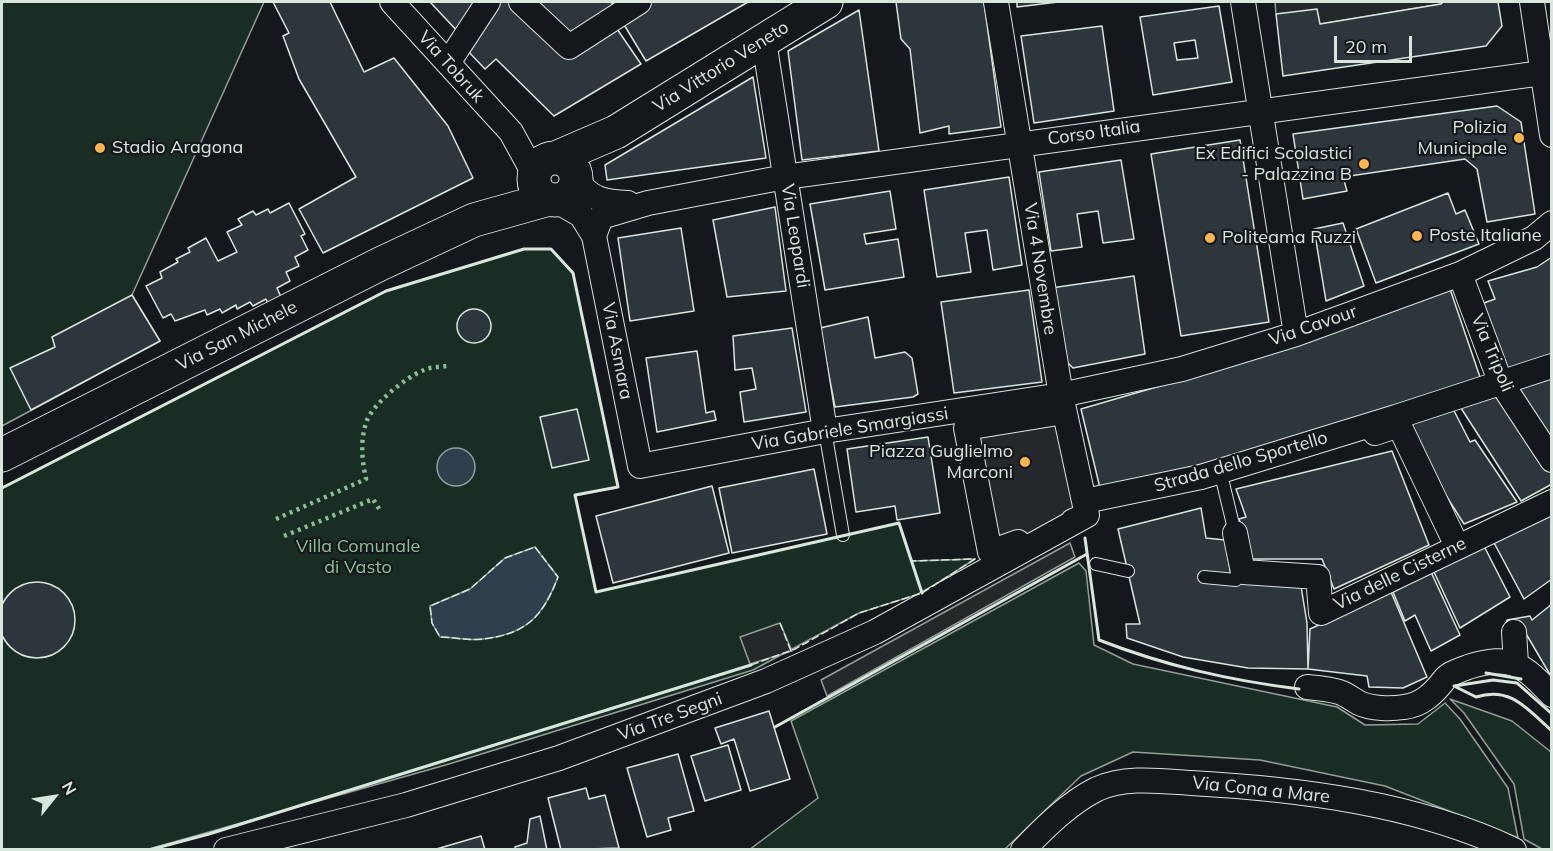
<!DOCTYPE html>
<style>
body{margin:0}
#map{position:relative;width:1553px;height:851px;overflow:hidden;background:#14181c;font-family:Mulish,sans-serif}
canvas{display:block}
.frame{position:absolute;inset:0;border:3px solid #d8e6dc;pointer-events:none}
.north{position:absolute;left:24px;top:767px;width:60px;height:60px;-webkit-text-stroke:4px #14181c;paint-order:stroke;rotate:60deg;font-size:16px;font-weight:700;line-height:24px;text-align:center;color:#d8e6dc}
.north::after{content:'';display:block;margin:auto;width:21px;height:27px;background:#d8e6dc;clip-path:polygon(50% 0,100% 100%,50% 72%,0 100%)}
.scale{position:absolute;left:1334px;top:36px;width:78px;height:27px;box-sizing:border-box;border:3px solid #d8e6dc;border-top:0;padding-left:8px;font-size:18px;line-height:21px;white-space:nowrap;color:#d8e6dc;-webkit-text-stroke:4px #14181c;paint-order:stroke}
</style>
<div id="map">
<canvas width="1553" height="851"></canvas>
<div class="frame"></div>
<div class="north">N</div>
<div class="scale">20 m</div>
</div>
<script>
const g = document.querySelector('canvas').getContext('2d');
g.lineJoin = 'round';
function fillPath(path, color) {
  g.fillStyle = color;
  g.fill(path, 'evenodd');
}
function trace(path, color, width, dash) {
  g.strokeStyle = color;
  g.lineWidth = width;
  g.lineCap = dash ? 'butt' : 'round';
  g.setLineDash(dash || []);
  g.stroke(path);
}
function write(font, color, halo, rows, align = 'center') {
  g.font = font + ' Mulish,sans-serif';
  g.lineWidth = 4.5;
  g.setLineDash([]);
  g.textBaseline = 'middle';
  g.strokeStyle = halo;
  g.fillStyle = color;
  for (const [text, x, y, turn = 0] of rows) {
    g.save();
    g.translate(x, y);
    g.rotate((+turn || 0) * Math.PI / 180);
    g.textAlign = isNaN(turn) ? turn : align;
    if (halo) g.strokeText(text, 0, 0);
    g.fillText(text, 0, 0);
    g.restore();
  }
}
const green = new Path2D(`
 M2,2H264L132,295L160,341L2,426Z
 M524,249H551L573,273L618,487L575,496L596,592L899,523L911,561L975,559L922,593L859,613L753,670L449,764L149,849L2,850V488L386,291Z
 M1079,563L1086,571L1094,645L1133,664L1337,707L1365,725L1418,724L1445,703L1460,719L1508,788L1518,838L1385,786L1260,760L1133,752L1081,776L1005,849L749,850L818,798L791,721Z
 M1450,699L1512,721L1551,752V849H1542L1524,839L1514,784L1464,713Z`);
const parking = new Path2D(`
 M1275,2H1443L1441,4L1320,24L1276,14Z
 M1068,405L1092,523L994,580L963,423Z
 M1070,543L1075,557L827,696L821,680Z
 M780,623L792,651L750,664L740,637Z`);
const water = new Path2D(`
 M437 467a19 19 0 1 1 38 0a19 19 0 1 1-38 0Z
 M535,547L558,577C543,616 527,634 483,639C469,641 453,637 440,637L432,623L430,606L470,589L505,558Z`);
const building = new Path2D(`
 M273,2H330L364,72L394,58L448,126L473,178L323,253L299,209L356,177L299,79L283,36L289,33Z
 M430,2H483L460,34Z
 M496,2H510L563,53L613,23L641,64L554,116L496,59L485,69L463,46Z
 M531,2H610L617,6L569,40Z
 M648,2H748L646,61L620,18Z
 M896,2H984L1001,127L949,134V126L920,133L910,49L901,39Z
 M1017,2H1058L1017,7Z
 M1443,2H1498L1502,26L1486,46L1283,76L1276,14L1317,9L1320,24L1441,4Z
 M1219,6L1232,82L1153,95L1140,17ZM1195,40L1198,58L1177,60L1174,43Z
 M859,10L879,151L802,160L788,51Z
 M1102,26L1114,111L1034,123L1021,36Z
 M753,77L766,158L607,180L605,165Z
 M1497,106L1521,122L1535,214L1487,222L1477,169L1465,159L1343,177L1347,191L1303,199L1293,134Z
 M1240,140L1269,322L1181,336L1151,154Z
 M1121,160L1134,239L1103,243L1098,211L1077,214L1082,247L1051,251L1039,172Z
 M1009,177L1022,265L993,270L987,230L965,233L971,272L937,277L924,190Z
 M890,191L896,229L864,234L866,244L898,239L904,277L825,290L810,204Z
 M1448,193L1456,214L1465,210L1479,244L1376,283L1356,229Z
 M289,203L305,234L301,236L308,250L295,257L299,266L286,272L290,281L277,288L281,297L268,304L266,299L253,306L250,302L237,309L236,305L222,313L220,309L207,315L205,310L175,321L171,314L163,318L146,286L162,278L160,272L178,262L176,259L190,252L188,248L206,238L218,261L237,252L227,232L242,225L238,219L253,211L256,215L268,209L270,213Z
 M775,207L786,291L727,297L713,220Z
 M1343,223L1364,286L1326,301L1314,229Z
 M681,228L694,311L630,321L618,238Z
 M1552,257V362L1507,376L1481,304L1495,299L1488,281L1537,267Z
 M1134,276L1145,354L1073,368L1059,354L1051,288Z
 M1450,289L1481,380L1224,459L1100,488L1081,409L1184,379Z
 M1029,290L1042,382L954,393L941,302Z
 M132,295L160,341L31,410L10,368L55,347L52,337Z
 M457 326a17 17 0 1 1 34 0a17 17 0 1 1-34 0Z
 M868,317L875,358L905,352L912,358L918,394L913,397L835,407L820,328Z
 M792,328L806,412L744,422L740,392L756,389L752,368L735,370L733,336Z
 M697,351L706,413L714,411L716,420L657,432L646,358Z
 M1552,372V446L1512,385Z
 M1497,388L1552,469V484L1521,501L1459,405Z
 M1449,401L1470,442L1475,440L1517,502L1464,524L1426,464L1402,416Z
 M577,409L589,460L552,468L540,417Z
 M928,437L940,513L897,520L895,506L856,512L847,449Z
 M1392,451L1429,545L1334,589L1322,559H1251L1239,519L1246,517L1236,489Z
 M814,469L827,534L732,553L719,488Z
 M712,486L729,553L613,583L596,516Z
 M1552,507V579L1524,599L1492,539Z
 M1201,508L1206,538L1225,540L1231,575L1300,580L1307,623L1308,669L1248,668L1183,657L1127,638L1126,624H1140L1118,529Z
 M1484,546L1510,597L1460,628L1434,572Z
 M1431,572L1460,635L1431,651L1415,615L1405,621L1393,592Z
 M-1 620a38 38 0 1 1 76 0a38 38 0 1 1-76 0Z
 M1391,592L1427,677L1403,688L1369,687L1367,676L1308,669L1310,629Z
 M1552,604V678L1525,632L1506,633L1507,620L1530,616L1532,620Z
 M769,711L790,779L750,791L734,739L721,744L715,728Z
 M728,745L741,790L705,801L691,756Z
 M678,754L694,811L668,818L671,830L647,837L627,768Z
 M586,788L589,799L605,795L619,848L561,850L548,798Z
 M540,816L547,850H515V847L527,843L530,819Z
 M481,836L485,850H433Z`);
const lane = new Path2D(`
 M825,431L843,535
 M1223,483L1235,533
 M1096,564L1128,571
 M1204,577L1236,580L1243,572`);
const street = new Path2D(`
 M392,2L511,132L534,174
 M521,2L569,47L639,2
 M996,2L1061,395L1087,515L1073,521
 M1243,2L1296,334
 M1532,2L1552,135
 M764,41L825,431
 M448,63L488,2
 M577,181C592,200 604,202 628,203
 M555,200L581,215L594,236L640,466L825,431L1061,395L1182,369L1296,334L1460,274L1534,238L1552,223
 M594,236L601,217L648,203L785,177L1542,73
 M1460,274L1500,381L1552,460
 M1399,425L1396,417L1552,366
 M1375,433L1399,425L1457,546
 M1085,501L1201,477L1396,417
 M1235,533L1243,572L1318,577L1321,613L1552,502
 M1018,542L990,552L966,428L1064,412
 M1514,632L1516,663
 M1307,687C1317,688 1329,689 1339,692C1346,694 1352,699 1359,703C1372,709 1391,709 1404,707C1422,705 1434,693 1444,680C1449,673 1461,670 1468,667C1511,653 1523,665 1552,695
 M226,850L406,805L559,758L766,681L875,632L1087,515
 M1023,850C1045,827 1069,803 1097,789C1125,776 1161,781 1191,783C1299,789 1415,803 1514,850`);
const secondary = new Path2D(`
 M558,157L616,132L826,2
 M534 179a21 21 0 1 1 42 0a21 21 0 1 1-42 0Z
 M2,455L380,264L474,220L549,199`);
const hedge = new Path2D(`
 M276,519L366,479C362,460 360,442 366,423C371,405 406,377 424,370C431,367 439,367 447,366
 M284,536L373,499L381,512`);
const fence = new Path2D(`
 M535,547L558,577C543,616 527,634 483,639C469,641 453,637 440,637L432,623L430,606L470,589L505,558Z
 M780,623L791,651
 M751,665L795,649L859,613L922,593L975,559L911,561`);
const wall = new Path2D(`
 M2,488L386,291L524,249H551L573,273L618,487L575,495L596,592L899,523L922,593
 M1085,538L1099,640C1166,666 1228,680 1299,689
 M1486,673L1521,679
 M1552,714L1517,683L1493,680L1454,686L1476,697C1511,686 1527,709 1552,731
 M775,727L1087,554
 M149,850L209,834L751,665`);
const markers = [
 [1519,138,6,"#ffb74d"],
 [100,148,6,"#ffb74d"],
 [1364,164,6,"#ffb74d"],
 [1417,236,6,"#ffb74d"],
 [1210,238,6,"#ffb74d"],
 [1025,462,6,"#ffb74d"]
];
const streetNames = [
 ["Via Tobruk",451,67,48],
 ["Via Vittorio Veneto",721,67,-32],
 ["Corso Italia",1094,133,-8],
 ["Via Leopardi",795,236,81],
 ["Via 4 Novembre",1040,269,81],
 ["Via Cavour",1313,326,-19],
 ["Via San Michele",237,336,-27],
 ["Via Asmara",617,351,79],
 ["Via Tripoli",1492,353,67],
 ["Via Gabriele Smargiassi",850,429,-9],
 ["Strada dello Sportello",1241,462,-16],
 ["Via delle Cisterne",1400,574,-26],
 ["Via Tre Segni",670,717,-20],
 ["Via Cona a Mare",1261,790,6]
];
const poiNames = [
 ["Polizia",1507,128],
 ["Municipale",1507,149],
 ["Stadio Aragona",112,148,"left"],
 ["Ex Edifici Scolastici",1352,154],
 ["- Palazzina B",1352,175],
 ["Poste Italiane",1429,236,"left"],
 ["Politeama Ruzzi",1222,238,"left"],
 ["Piazza Guglielmo",1013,452],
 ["Marconi",1013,473]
];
const parkNames = [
 ["Villa Comunale",358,547],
 ["di Vasto",358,568]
];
fillPath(green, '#1a2d24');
trace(green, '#939e99', 1.5);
fillPath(parking, '#24282b');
trace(parking, '#939e99', 1.5);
fillPath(water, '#2f3f4d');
trace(water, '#939e99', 1.5);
fillPath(building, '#2c363c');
trace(building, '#d8e6dc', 1.5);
trace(lane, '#d8e6dc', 14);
trace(street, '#d8e6dc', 26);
trace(secondary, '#d8e6dc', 35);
trace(lane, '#14181c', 12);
trace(street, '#14181c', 24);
trace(secondary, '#14181c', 33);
trace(hedge, '#8ac095', 4.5, [3, 4.5]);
trace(fence, '#d8e6dc', 1.5, [8, 3]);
trace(wall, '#d8e6dc', 3);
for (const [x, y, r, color] of markers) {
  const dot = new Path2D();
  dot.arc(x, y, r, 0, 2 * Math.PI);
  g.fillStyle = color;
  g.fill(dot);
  trace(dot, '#14181c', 2);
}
write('18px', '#d8e6dc', '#14181c', streetNames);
write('18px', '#d8e6dc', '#14181c', poiNames, 'right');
write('18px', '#8ac095', '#14181c', parkNames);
</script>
